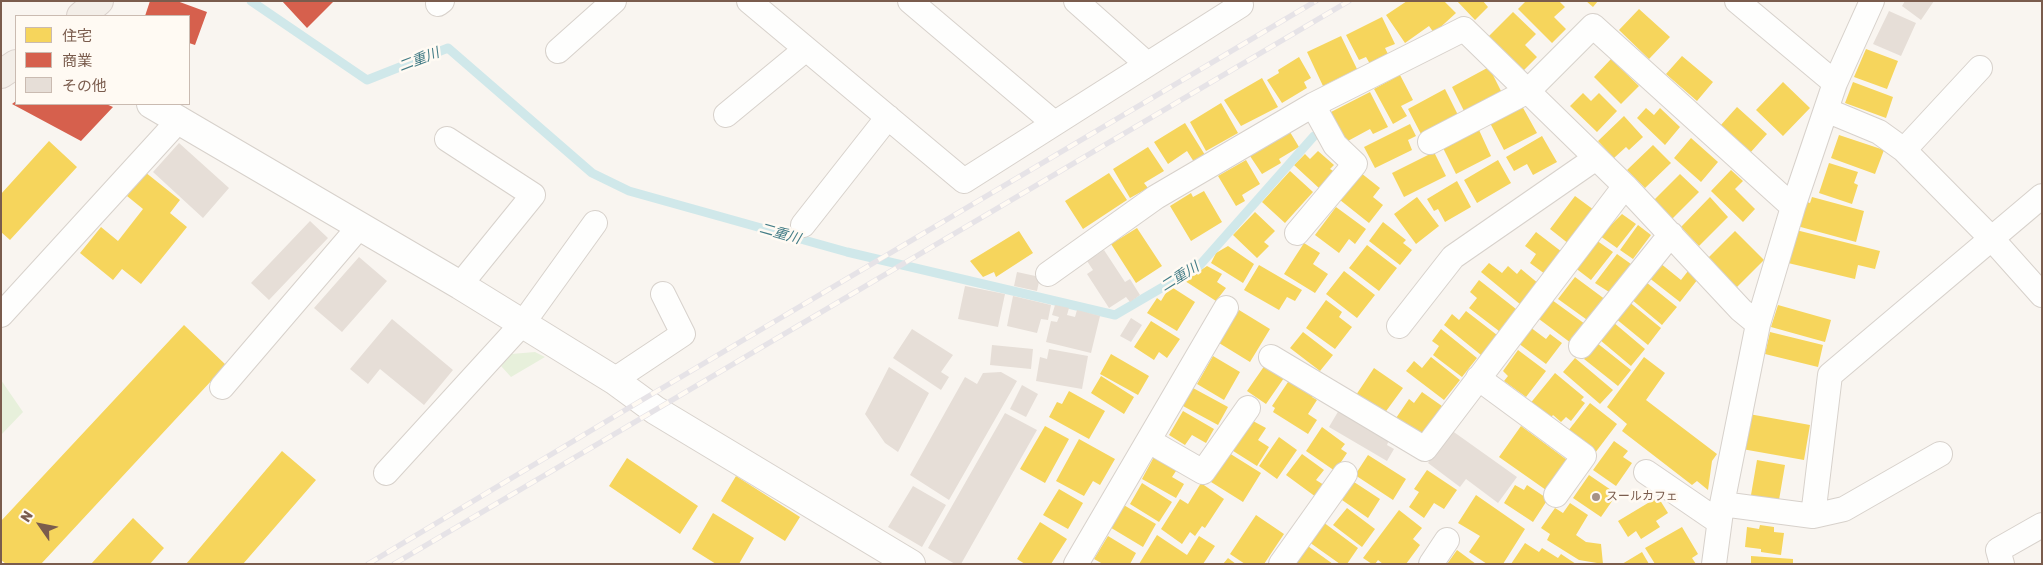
<!DOCTYPE html>
<meta charset="utf-8">
<style>
body{margin:0}
#map{position:relative;width:2043px;height:565px;overflow:hidden;background:#f9f5f0;font-family:Rubik,"Noto Sans JP",sans-serif}
canvas{display:block}
.frame{position:absolute;inset:0;border:2px solid #7a5c4d;pointer-events:none}
.legend{position:absolute;left:15px;top:15px;width:175px;height:90px;box-sizing:border-box;background:#fffaf3;border:1px solid #cabbb1;margin:0;padding:6px 9px;list-style:none;font-size:15px;color:#7a5c4d}
.legend li{display:flex;align-items:center;gap:10px;height:25px}
.legend b{width:25px;border:1px solid #cabbb1}
.north{position:absolute;left:15px;top:500px;width:50px;height:50px;-webkit-text-stroke:4px #fffaf3;paint-order:stroke;rotate:303deg;font-size:14px;font-weight:700;line-height:20px;text-align:center;color:#7a5c4d}
.north::after{content:'';display:block;margin:auto;width:18px;height:22px;background:#7a5c4d;clip-path:polygon(50% 0,100% 100%,50% 72%,0 100%)}
</style>
<div id="map">
<canvas width="2043" height="565"></canvas>
<div class="frame"></div>
<ul class="legend">
<li><b style="height:14px;background:#f6d55c"></b>住宅</li>
<li><b style="height:14px;background:#d6604d"></b>商業</li>
<li><b style="height:14px;background:#e6ded7"></b>その他</li>
</ul>
<div class="north">N</div>
</div>
<script>
const g = document.querySelector('canvas').getContext('2d');
g.lineJoin = 'round';
function fillPath(path, color) {
  g.fillStyle = color;
  g.fill(path, 'evenodd');
}
function trace(path, color, width, dash) {
  g.strokeStyle = color;
  g.lineWidth = width;
  g.lineCap = dash ? 'butt' : 'round';
  g.setLineDash(dash || []);
  g.stroke(path);
}
function write(font, color, halo, rows, align = 'center') {
  g.font = font + ' Rubik,"Noto Sans JP",sans-serif';
  g.lineWidth = 5;
  g.setLineDash([]);
  g.textBaseline = 'middle';
  g.strokeStyle = halo;
  g.fillStyle = color;
  for (const [text, x, y, turn = 0] of rows) {
    g.save();
    g.translate(x, y);
    g.rotate((+turn || 0) * Math.PI / 180);
    g.textAlign = isNaN(turn) ? turn : align;
    if (halo) g.strokeText(text, 0, 0);
    g.fillText(text, 0, 0);
    g.restore();
  }
}
const green = new Path2D(`
 M535,352L545,357L511,377L501,366L511,354Z
 M1,380L23,412L1,435Z`);
const homes = new Path2D(`
 M1407,1H1444L1456,13L1434,33L1429,26L1405,43L1386,15Z
 M1457,1H1483L1488,7L1475,20Z
 M1526,1H1559L1565,7L1554,17L1566,29L1552,43L1518,9Z
 M1586,1H1598L1593,7Z
 M1639,9L1670,37L1649,59L1619,30Z
 M1513,12L1536,34L1525,45L1537,57L1523,71L1489,36Z
 M1382,17L1395,44L1385,48L1388,54L1370,64L1366,57L1359,60L1346,35Z
 M1341,36L1357,69L1323,86L1307,52Z
 M1866,49L1898,61L1887,89L1854,77Z
 M1682,56L1713,82L1697,101L1666,74Z
 M1299,57L1311,78L1304,82L1307,88L1282,103L1267,80L1279,73L1278,70Z
 M1611,59L1639,86L1621,104L1594,77Z
 M1489,67L1501,91L1464,111L1452,87Z
 M1400,75L1413,100L1401,106L1407,116L1393,124L1374,89Z
 M1262,78L1278,107L1241,126L1224,100Z
 M1783,82L1810,108L1783,136L1756,110Z
 M1853,82L1893,97L1886,118L1845,103Z
 M1445,89L1458,115L1421,134L1408,109Z
 M1370,92L1388,127L1373,134L1370,129L1346,142L1331,112Z
 M1583,93L1591,101L1599,93L1617,111L1597,132L1570,106Z
 M1221,103L1238,133L1206,151L1190,122Z
 M1522,106L1537,133L1504,150L1490,123Z
 M1737,107L1767,134L1750,153L1720,126Z
 M1646,108L1654,115L1660,108L1680,127L1665,145L1637,118Z
 M1624,116L1643,137L1629,150L1626,147L1614,158L1598,141Z
 M1185,123L1205,155L1194,162L1187,151L1168,164L1154,142Z
 M1410,124L1416,136L1408,140L1412,150L1375,168L1364,147Z
 M1479,130L1491,156L1456,174L1443,148Z
 M1290,132L1299,147L1279,159L1281,163L1262,174L1250,156Z
 M1839,135L1884,150L1875,174L1831,158Z
 M1542,136L1557,162L1533,175L1527,164L1514,171L1506,157Z
 M1691,138L1718,162L1701,182L1674,158Z
 M49,141L77,167L10,240L1,232V194Z
 M1653,145L1671,163L1645,188L1627,170Z
 M1148,147L1164,171L1144,183L1148,188L1130,198L1113,169Z
 M1318,151L1334,165L1330,169L1335,172L1320,189L1294,165L1305,154L1310,159Z
 M1434,152L1446,176L1404,197L1392,173Z
 M1246,160L1260,184L1242,195L1245,201L1236,206L1218,176Z
 M1498,160L1511,183L1477,203L1464,180Z
 M1829,163L1858,172L1854,183L1858,185L1852,204L1819,193Z
 M1731,170L1743,181L1735,189L1755,209L1743,222L1711,191Z
 M1290,171L1313,192L1285,223L1262,202Z
 M145,172L180,200L170,213L187,227L141,284L122,269L113,280L80,253L101,227L118,241L143,209L127,196Z
 M1109,173L1127,200L1083,229L1065,201Z
 M1361,173L1380,188L1373,197L1383,205L1369,223L1340,200Z
 M1680,174L1699,192L1672,219L1654,200Z
 M1457,181L1471,207L1445,222L1438,209L1434,211L1427,199Z
 M1204,191L1222,222L1191,241L1170,206L1191,193L1193,197Z
 M1575,196L1594,210L1569,244L1550,229Z
 M1417,197L1439,226L1416,244L1394,214Z
 M1710,197L1728,217L1699,246L1681,227Z
 M1812,197L1864,211L1856,242L1797,226L1804,201L1810,203Z
 M1336,207L1366,229L1355,244L1349,239L1339,253L1315,235Z
 M1255,212L1275,231L1264,242L1269,246L1257,258L1233,235Z
 M1622,214L1636,224L1617,248L1600,236Z
 M1383,222L1406,240L1403,243L1412,250L1400,265L1369,241Z
 M1638,225L1651,235L1633,259L1620,250Z
 M1137,228L1162,266L1136,283L1111,244Z
 M1796,230L1880,251L1875,269L1858,265L1855,279L1788,263Z
 M1019,231L1033,253L996,277L994,272L983,277L970,261Z
 M1735,231L1764,260L1737,287L1708,258Z
 M1536,232L1562,252L1545,274L1530,263L1536,254L1525,246Z
 M1596,240L1613,252L1591,280L1574,267Z
 M1304,243L1320,253L1313,264L1328,274L1315,293L1284,274Z
 M1367,245L1397,268L1379,291L1349,268Z
 M1228,246L1254,264L1243,283L1211,263L1216,253Z
 M1617,254L1631,264L1609,292L1595,283Z
 M1489,263L1502,273L1508,266L1517,274L1521,269L1539,284L1521,305L1481,272Z
 M1660,263L1681,280L1688,271L1698,279L1680,302L1648,277Z
 M1259,265L1302,290L1295,301L1287,297L1279,310L1244,290Z
 M1207,266L1222,274L1217,282L1226,288L1216,301L1185,281Z
 M1344,271L1375,295L1357,318L1326,294Z
 M1575,277L1606,300L1590,322L1558,299Z
 M1479,280L1516,309L1499,331L1469,308L1477,298L1470,292Z
 M1646,282L1677,307L1662,325L1631,299Z
 M1170,286L1195,302L1177,331L1147,313L1157,298L1161,301Z
 M1326,300L1342,312L1339,317L1352,327L1335,349L1306,328Z
 M1552,300L1585,324L1571,343L1539,319Z
 M1628,301L1661,328L1648,345L1615,318Z
 M1778,305L1831,320L1825,342L1771,327Z
 M1239,310L1270,329L1250,362L1219,343Z
 M1466,311L1497,335L1481,355L1444,325L1452,314L1459,320Z
 M1151,321L1180,339L1167,358L1159,352L1154,360L1134,347Z
 M1613,322L1645,349L1631,366L1600,340Z
 M184,325L226,365L41,564H6L1,560V521Z
 M1530,327L1546,339L1550,334L1562,343L1546,364L1518,343Z
 M1441,329L1477,358L1462,377L1433,355L1439,346L1432,341Z
 M1303,332L1333,355L1320,371L1290,348Z
 M1770,332L1823,345L1818,367L1765,354Z
 M1597,343L1631,370L1618,386L1584,359Z
 M1518,350L1546,371L1526,397L1504,381L1508,376L1503,371Z
 M1111,354L1149,376L1138,395L1100,374Z
 M1213,356L1240,372L1224,400L1197,384Z
 M1431,357L1460,380L1444,400L1406,371L1414,361L1422,368Z
 M1644,357L1665,373L1646,400L1717,454L1712,461L1708,490L1697,481L1692,485L1622,431L1627,424L1607,407Z
 M1575,358L1613,390L1600,404L1563,372Z
 M1265,365L1284,378L1266,404L1247,391Z
 M1374,368L1403,388L1384,414L1356,395Z
 M1555,373L1584,397L1581,400L1585,403L1571,421L1566,417L1561,422L1553,415L1549,420L1529,405Z
 M1101,376L1134,397L1124,414L1091,393Z
 M1290,379L1314,394L1312,397L1317,400L1308,414L1317,420L1308,434L1273,412L1275,408L1272,406Z
 M1193,388L1228,407L1218,425L1183,406Z
 M1069,391L1105,411L1089,439L1049,417L1057,402L1062,404Z
 M1422,392L1442,406L1419,438L1394,421L1409,399L1414,403Z
 M1590,403L1617,424L1595,453L1568,431Z
 M1183,411L1214,429L1206,443L1192,435L1185,445L1169,435Z
 M1749,414L1810,425L1804,460L1742,449Z
 M1253,421L1266,428L1258,440L1269,447L1257,466L1230,449L1246,424L1250,426Z
 M1045,426L1069,439L1045,483L1020,469Z
 M1521,426L1567,460L1546,490L1499,457Z
 M1322,427L1345,444L1341,449L1347,453L1335,471L1306,451Z
 M1279,437L1297,450L1277,479L1259,466Z
 M1079,439L1115,459L1100,485L1093,481L1084,496L1056,481Z
 M1614,441L1628,451L1623,457L1632,463L1616,486L1593,470Z
 M282,451L316,480L243,564H186Z
 M1229,453L1261,473L1243,502L1211,482Z
 M1302,454L1324,470L1316,480L1324,485L1316,497L1286,475Z
 M1155,455L1178,468L1172,477L1184,484L1176,498L1142,479Z
 M1368,455L1406,479L1393,500L1355,475Z
 M627,458L698,506L680,534L609,486Z
 M1757,460L1785,465L1779,500L1751,495Z
 M1427,470L1457,490L1444,509L1434,503L1424,518L1409,507L1419,492L1414,489Z
 M1589,475L1617,494L1601,517L1573,498Z
 M736,476L800,517L785,541L721,501Z
 M1354,482L1380,499L1368,518L1342,500Z
 M1142,483L1172,502L1159,522L1130,504Z
 M1201,483L1224,499L1205,528L1202,526L1195,536L1190,532L1182,544L1161,529L1180,499L1188,504Z
 M1515,485L1524,490L1527,485L1548,499L1533,522L1504,503Z
 M1059,489L1083,503L1068,529L1043,515Z
 M1476,495L1525,529L1503,564H1487L1469,552L1480,536L1458,523Z
 M1658,497L1668,513L1656,521L1660,527L1641,539L1636,531L1628,537L1618,521Z
 M1570,503L1588,515L1576,535L1586,542L1601,544L1603,564L1579,560L1547,540L1550,534L1541,528L1555,508L1563,513Z
 M1122,504L1156,524L1143,547L1108,526Z
 M1347,508L1375,529L1362,547L1333,525Z
 M1399,510L1422,528L1413,539L1420,545L1406,564H1383L1378,560L1375,564H1372L1363,558Z
 M713,513L754,538L739,564H716L692,549Z
 M1256,515L1284,534L1264,564H1245L1230,554Z
 M133,518L164,548L150,564H91Z
 M1040,522L1067,539L1051,564H1025L1017,559Z
 M1323,522L1358,548L1347,564H1340L1309,542Z
 M1760,525L1774,527V532L1784,533L1781,555L1761,552V549L1745,547L1747,527L1759,529Z
 M1682,527L1698,554L1692,558L1696,564H1655L1645,548Z
 M1157,535L1187,555L1199,536L1215,546L1203,564H1139Z
 M1108,536L1136,553L1130,564H1103L1094,559Z
 M1525,543L1539,552L1542,548L1558,558L1561,554L1576,564H1511Z
 M1305,544L1333,564H1292Z
 M1457,550L1476,564H1447Z
 M1642,552L1649,564H1622Z
 M1751,556L1793,559V564H1751Z
 M1228,558L1236,564H1223Z`);
const shops = new Path2D(`
 M150,1H177L207,12L195,45L189,43V16H145Z
 M282,1H334L307,28Z
 M16,101V104H106L113,107L81,141L12,104Z`);
const stream = new Path2D(`
 M251,1L367,80L448,48L592,173L629,191L847,252L1115,315L1199,266L1314,136`);
const building = new Path2D(`
 M1905,1H1934L1921,20L1902,6Z
 M1889,11L1916,23L1901,56L1873,44Z
 M179,143L229,188L203,218L153,172Z
 M310,221L328,238L269,300L251,283Z
 M1104,250L1125,282L1130,279L1140,295L1130,302L1126,297L1109,308L1087,274L1093,270L1087,261Z
 M359,257L387,281L342,332L314,308Z
 M1017,272L1040,277L1037,291L1014,286Z
 M965,286L1005,294L998,327L958,319Z
 M1013,296L1051,305L1048,320L1041,319L1037,333L1007,326Z
 M1055,305L1069,308L1067,315L1075,317L1077,310L1100,316L1091,353L1046,342L1051,321L1057,322L1059,317L1052,315Z
 M1131,318L1142,325L1131,342L1120,336Z
 M392,319L453,370L424,405L380,369L368,384L350,369Z
 M912,329L953,355L941,372L949,377L941,390L893,358Z
 M992,345L1033,349L1031,369L990,365Z
 M1049,349L1088,356L1082,389L1036,381L1040,357L1047,359Z
 M889,367L929,393L898,452L885,443L865,414Z
 M1001,372L1017,381L949,500L910,475L965,377L977,384L983,373Z
 M1022,385L1038,394L1026,417L1010,409Z
 M1339,410L1389,440L1387,445L1394,449L1387,461L1329,427Z
 M1005,413L1037,430L961,564H955L928,548Z
 M1451,430L1517,477L1498,503L1466,479L1460,487L1428,463Z
 M913,486L946,505L922,547L888,527Z`);
const minor = new Path2D(`
 M749,1L964,181L1241,5L1238,1
 M910,1L1054,123
 M1076,1L1147,64
 M1737,1L1835,83
 M438,4L442,1
 M558,51L614,1
 M1826,110L1879,132L1904,150L1992,239L2042,295
 M726,115L806,49
 M447,139L533,195L460,285
 M1430,142L1528,91L1593,26L1793,207
 M1904,150L1980,68
 M803,225L888,117
 M1297,233L1355,164L1335,145L1313,105
 M1048,274L1156,197L1313,105L1464,29L1625,186L1741,310L1758,324
 M1,315L180,119
 M1399,326L1453,257L1596,158
 M1581,346L1671,234
 M1271,357L1425,449L1625,186
 M1478,378L1584,456L1556,495
 M614,380L683,334L663,294
 M222,387L360,226
 M1149,441L1203,472L1248,408
 M1646,472L1719,522
 M386,473L523,323L595,223
 M1722,504L1813,516L1844,509L1940,454
 M1813,516L1830,375L2042,196
 M1076,564L1226,308
 M1281,564L1345,474
 M1431,564L1447,540
 M1714,564L1722,504L1758,324L1793,207L1835,83L1872,1
 M2002,564L1998,550L2042,525`);
const tertiary = new Path2D(`
 M151,104L460,285L614,380L655,410L911,564`);
const primary = new Path2D(`
 M81,16L99,1
 M1,74L16,64`);
const rail = new Path2D(`
 M368,564L642,400L1316,1
 M394,564L1349,1`);
const markers = [
 [1596,497,5,"#a69286"]
];
const poiNames = [
 ["スールカフェ",1606,497]
];
const waterNames = [
 ["二重川",419,60,-21],
 ["二重川",780,234,16],
 ["二重川",1180,277,-32]
];
fillPath(green, '#e7f0db');
fillPath(homes, '#f6d55c');
fillPath(shops, '#d6604d');
trace(stream, '#d0e8ea', 9);
fillPath(building, '#e6ded7');
trace(minor, '#d7d1cb', 26);
trace(tertiary, '#d7d1cb', 30);
trace(primary, '#dad1cc', 30);
trace(minor, '#fefefd', 24);
trace(tertiary, '#fefefd', 28);
trace(primary, '#f3eee8', 28);
trace(rail, '#e6e3e7', 5.5);
trace(rail, '#fffaf3', 4, [11]);
for (const [x, y, r, color] of markers) {
  const dot = new Path2D();
  dot.arc(x, y, r, 0, 2 * Math.PI);
  g.fillStyle = color;
  g.fill(dot);
  trace(dot, '#fffaf3', 2);
}
write('12px', '#7a5c4d', '#fffaf3', poiNames, 'left');
write('italic 14px', '#437c86', '#fffaf3', waterNames);
</script>
